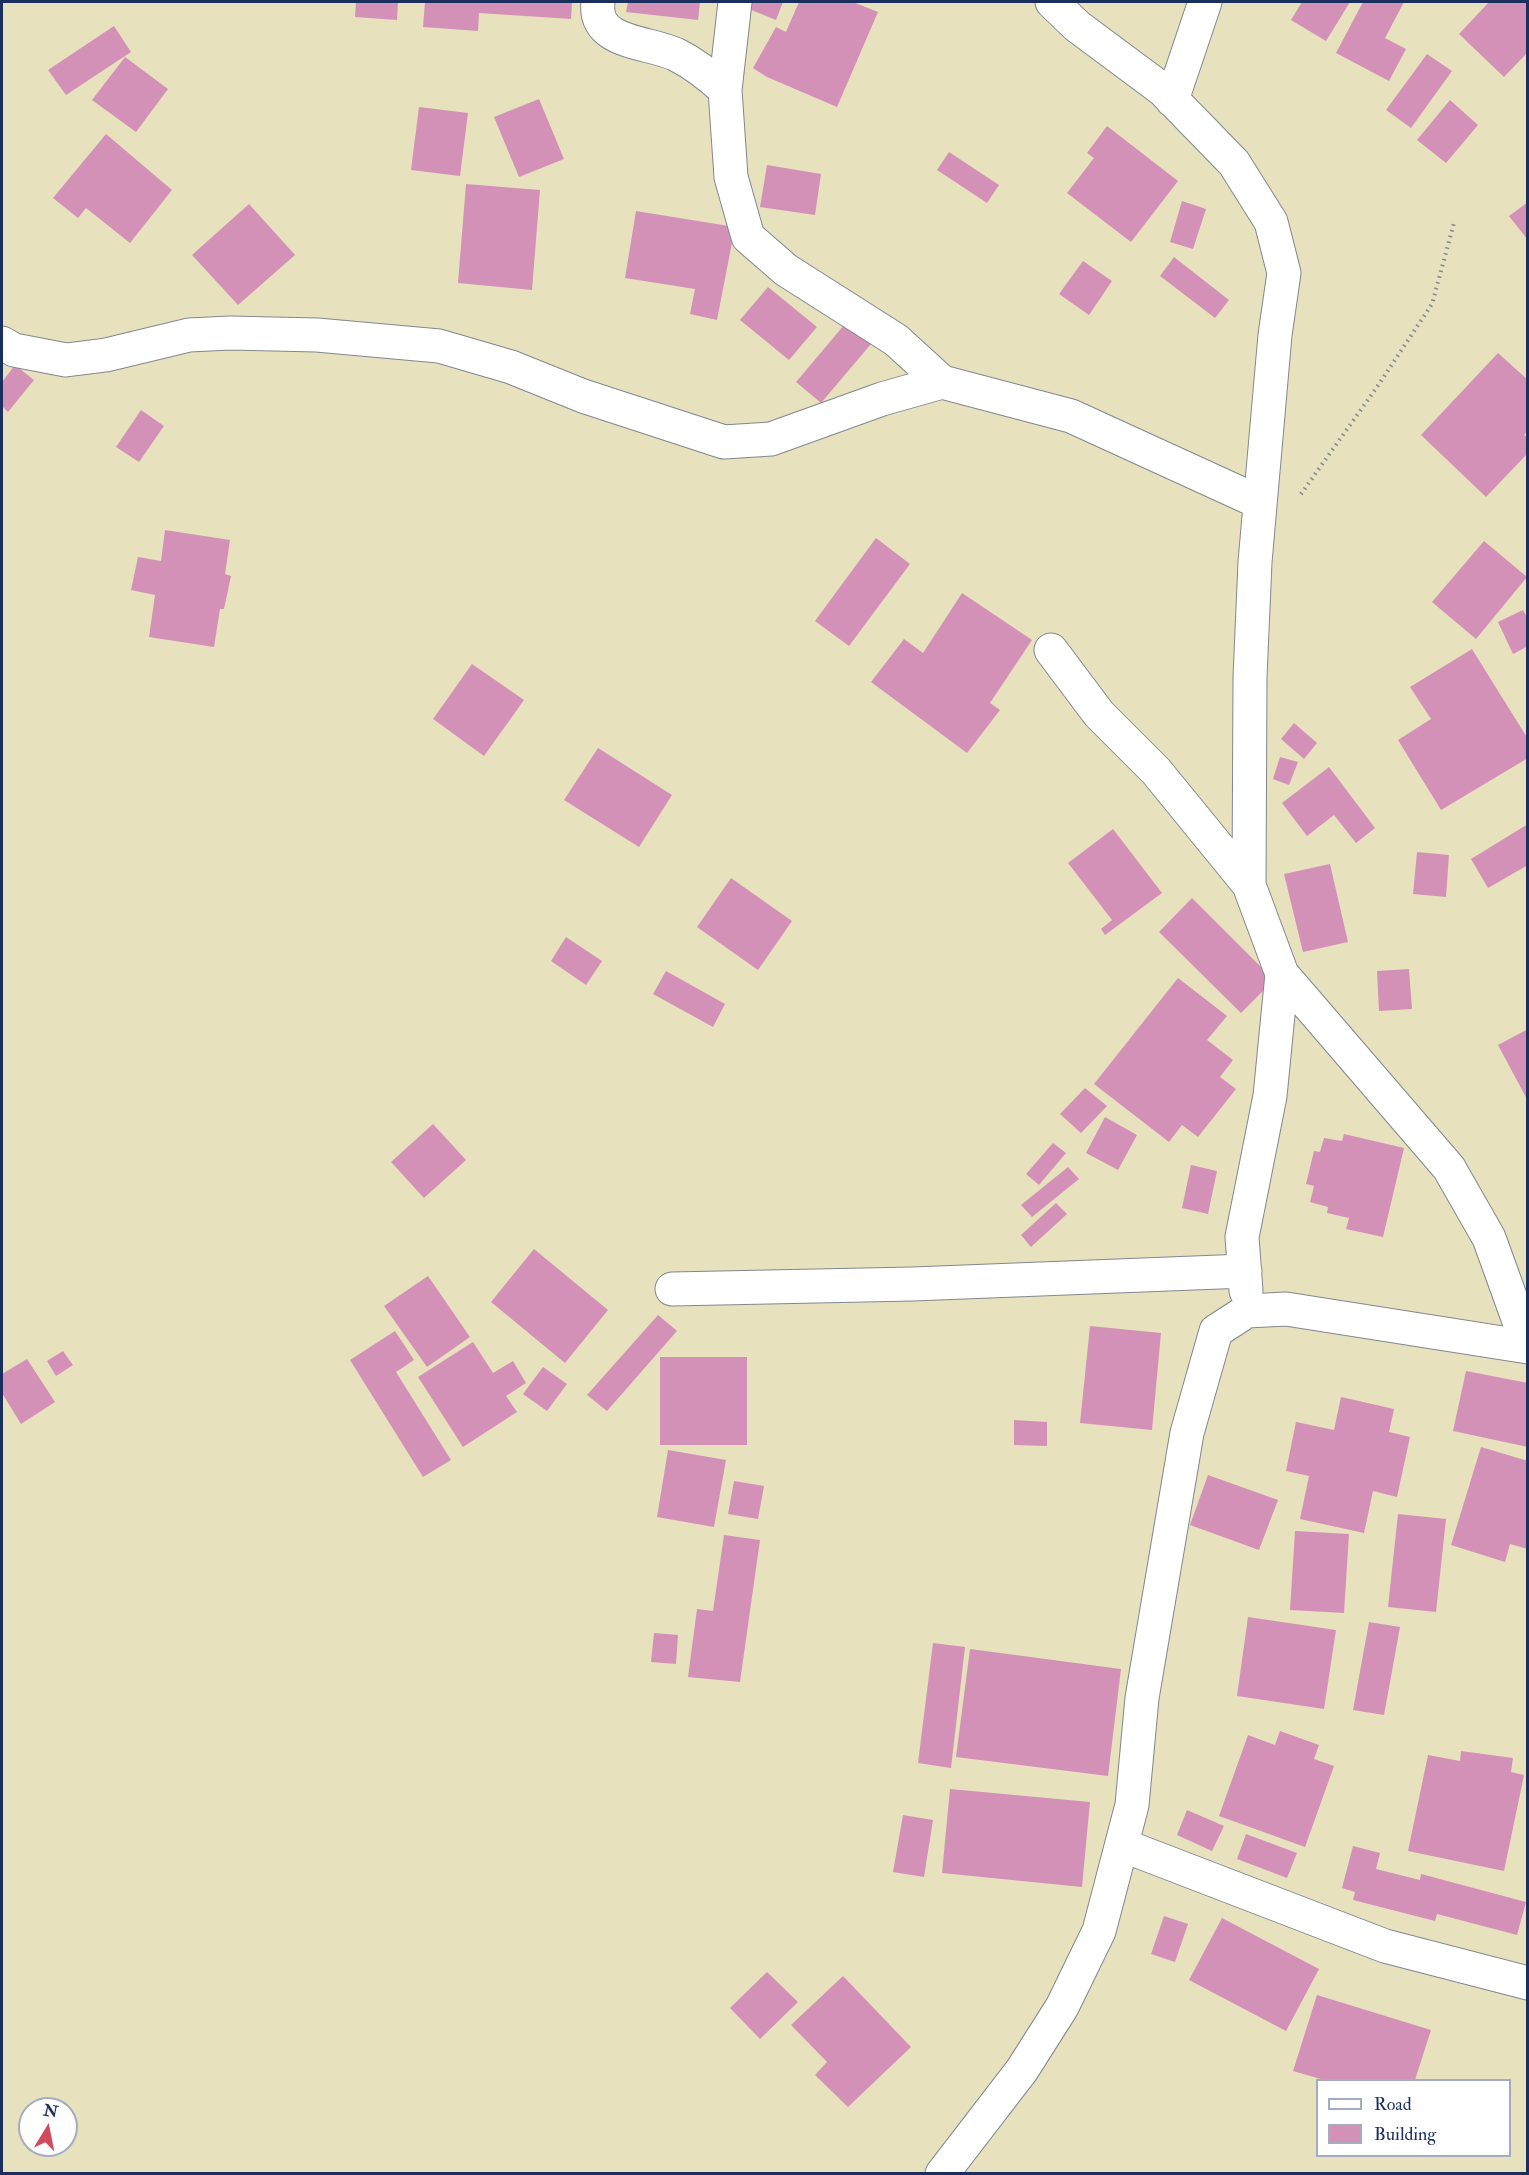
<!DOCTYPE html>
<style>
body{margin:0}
#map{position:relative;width:1529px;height:2175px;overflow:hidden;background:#e7e1be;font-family:"IM FELL Double Pica",serif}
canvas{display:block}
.frame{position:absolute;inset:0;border:3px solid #1b2f5e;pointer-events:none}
.legend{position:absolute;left:1316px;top:2079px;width:195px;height:78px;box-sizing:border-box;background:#fff;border:2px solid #a4acbf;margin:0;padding:8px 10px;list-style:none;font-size:18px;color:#1b2f5e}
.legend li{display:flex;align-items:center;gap:12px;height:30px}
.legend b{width:30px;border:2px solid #a4acbf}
.north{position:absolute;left:18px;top:2097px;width:60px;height:60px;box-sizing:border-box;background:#fff;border:2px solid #a4acbf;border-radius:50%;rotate:10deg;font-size:16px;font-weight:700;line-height:24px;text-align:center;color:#1b2f5e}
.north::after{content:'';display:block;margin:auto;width:21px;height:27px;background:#d1495b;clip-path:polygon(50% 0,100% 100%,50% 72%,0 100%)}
</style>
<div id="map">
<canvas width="1529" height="2175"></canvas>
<div class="frame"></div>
<ul class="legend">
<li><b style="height:8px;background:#fff"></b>Road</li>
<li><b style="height:16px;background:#d391b8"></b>Building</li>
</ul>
<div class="north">N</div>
</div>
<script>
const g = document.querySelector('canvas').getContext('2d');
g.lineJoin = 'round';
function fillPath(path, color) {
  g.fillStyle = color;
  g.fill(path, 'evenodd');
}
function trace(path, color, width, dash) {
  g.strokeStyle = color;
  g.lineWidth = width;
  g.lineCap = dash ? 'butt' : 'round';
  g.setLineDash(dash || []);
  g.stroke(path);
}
const building = new Path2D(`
 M356,2H398L397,20L355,17Z
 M425,2H572L571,19L479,13L478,31L423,27Z
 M628,2H700L698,20L626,12Z
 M747,2H783L776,20L744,7Z
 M799,2H853L878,12L837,107L767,77L753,68L776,27L786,32Z
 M1302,2H1350L1326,41L1291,20Z
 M1363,2H1404L1385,38L1406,49L1389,81L1336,53Z
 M1489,2H1528V52L1504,77L1459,34Z
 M114,26L131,52L66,95L48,70Z
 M1427,54L1452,71L1411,128L1386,110Z
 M125,57L168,89L136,132L92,100Z
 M539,99L564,159L519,177L494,117Z
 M1450,100L1478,125L1446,163L1417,140Z
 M419,107L468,113L460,176L411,170Z
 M1107,126L1178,181L1131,242L1067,193L1094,158L1087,153Z
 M106,134L172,190L130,243L86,208L78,218L53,198Z
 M949,152L999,185L987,203L937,170Z
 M767,165L821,174L815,215L760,207Z
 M466,184L540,190L532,290L458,283Z
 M1182,201L1206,209L1193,249L1170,242Z
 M1528,202V240L1509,216Z
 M249,204L295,255L238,305L192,255Z
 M636,211L735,227L717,320L690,314L695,289L625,278Z
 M1174,257L1229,300L1215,318L1160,276Z
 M1083,261L1112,281L1089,315L1059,294Z
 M768,287L817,327L789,360L740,320Z
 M845,324L871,344L821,403L796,382Z
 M1498,353L1528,380V431L1524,435L1528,438V453L1486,497L1421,435Z
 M15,365L34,380L8,412L2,406V382Z
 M141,410L164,426L139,462L116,447Z
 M165,530L230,540L225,574L231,576L224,609H220L214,647L149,637L155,595L131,590L138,557L161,561Z
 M876,538L910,564L849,646L815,621Z
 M1484,541L1527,577L1476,639L1432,602Z
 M962,593L1032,640L990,703L1000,710L967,753L871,682L904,639L923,653Z
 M1523,610L1528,619V646L1513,654L1498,622Z
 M1472,649L1528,739V758L1441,810L1398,740L1431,719L1410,687Z
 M472,664L524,700L484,756L433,719Z
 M1294,723L1317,743L1304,759L1281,739Z
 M598,748L672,795L639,847L564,800Z
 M1280,757L1298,762L1289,785L1273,779Z
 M1329,767L1375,828L1356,843L1334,815L1307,836L1282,803Z
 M1528,824V865L1488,888L1471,859Z
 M1113,829L1162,893L1105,935L1101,929L1112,920L1068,863Z
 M1417,852L1449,855L1446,897L1413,894Z
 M1330,864L1348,942L1303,952L1284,874Z
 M731,878L792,921L758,970L697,927Z
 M1192,898L1274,980L1241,1013L1159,932Z
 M566,937L602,961L586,985L551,961Z
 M1409,969L1412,1009L1379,1011L1377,971Z
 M666,971L725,1004L713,1027L653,994Z
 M1178,978L1227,1016L1207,1040L1233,1060L1220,1077L1236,1089L1198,1137L1182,1125L1169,1142L1094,1084Z
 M1528,1029V1101L1498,1045Z
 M1085,1088L1107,1106L1081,1133L1060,1114Z
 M1105,1117L1137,1135L1118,1170L1086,1153Z
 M433,1124L466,1160L424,1198L391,1162Z
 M1344,1134L1404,1148L1383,1237L1346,1229L1349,1218L1327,1213L1328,1207L1310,1202L1314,1186L1306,1184L1314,1151L1320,1152L1324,1138L1342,1141Z
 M1053,1143L1066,1153L1039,1185L1026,1174Z
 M1191,1165L1217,1171L1208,1214L1182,1208Z
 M1068,1167L1079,1179L1032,1217L1021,1205Z
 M1056,1203L1067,1214L1031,1247L1021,1235Z
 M534,1249L608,1310L565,1363L491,1302Z
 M428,1276L470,1337L427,1367L384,1306Z
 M658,1315L677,1331L607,1411L587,1395Z
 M1090,1326L1161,1333L1152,1430L1080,1423Z
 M395,1331L414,1360L396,1372L451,1460L423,1477L350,1360Z
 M473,1342L493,1373L513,1361L526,1383L506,1396L517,1412L463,1447L418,1377Z
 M63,1351L73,1365L56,1376L47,1361Z
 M660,1357H747V1445H660Z
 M27,1359L55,1402L21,1424L2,1393V1374Z
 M543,1367L567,1384L547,1411L523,1394Z
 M1466,1371L1528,1383V1447L1453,1431Z
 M1341,1397L1394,1409L1389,1432L1410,1437L1397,1497L1373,1491L1364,1533L1300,1519L1309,1476L1286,1471L1296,1422L1334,1430Z
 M1014,1420L1047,1422V1446L1014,1445Z
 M1481,1447L1528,1461V1549L1510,1544L1505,1562L1451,1545Z
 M668,1450L726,1460L714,1527L657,1517Z
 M1208,1475L1278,1500L1259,1550L1190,1525Z
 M734,1481L764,1486L758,1519L728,1514Z
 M1398,1514L1446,1519L1436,1612L1388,1607Z
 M1295,1531L1349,1534L1344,1613L1290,1610Z
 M724,1535L760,1540L740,1682L688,1677L697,1609L713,1611Z
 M1248,1617L1336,1630L1324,1709L1237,1696Z
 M1369,1622L1400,1627L1384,1715L1353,1710Z
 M654,1633L678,1635L676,1664L651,1662Z
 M933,1643L965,1647L951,1768L918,1763Z
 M970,1649L1121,1669L1108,1776L956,1757Z
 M1280,1731L1319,1745L1314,1759L1334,1766L1305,1847L1219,1816L1248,1735L1275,1745Z
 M1461,1751L1513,1758L1511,1772L1524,1775L1504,1871L1408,1851L1428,1755L1460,1761Z
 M950,1789L1090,1802L1082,1887L942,1873Z
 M1187,1810L1224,1826L1212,1851L1177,1835Z
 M903,1815L933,1820L924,1877L893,1872Z
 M1246,1834L1297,1853L1287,1878L1237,1859Z
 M1353,1846L1380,1853L1376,1869L1420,1880L1421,1874L1526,1902L1517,1935L1437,1914L1435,1921L1353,1900L1355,1892L1342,1888Z
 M1164,1916L1188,1924L1175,1962L1151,1954Z
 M1222,1918L1319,1969L1286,2031L1189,1980Z
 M767,1972L798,2002L760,2039L730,2008Z
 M843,1976L911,2047L848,2107L815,2075L827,2062L791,2025Z
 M1317,1995L1431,2030L1415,2080H1324L1293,2071Z`);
const path = new Path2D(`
 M1301,494L1377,387L1432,304L1454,223`);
const minor = new Path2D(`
 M598,2C593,45 649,41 677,55C695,64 710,76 725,90
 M735,2L725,90L731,177L748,237L786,270L896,340L942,382
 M1052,2L1077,26L1163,90L1234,163L1271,222L1284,273L1275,335L1255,562L1250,677L1249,885L1282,974L1449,1168L1489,1238L1528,1346
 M1172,100L1205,2
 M2,343L14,350L66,360L106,355L189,335L230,333L317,335L439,346L511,367L583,396L724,442L771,439L882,399L942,382L1071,416L1259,502
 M1051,650L1099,714L1156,771L1249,885
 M672,1289L913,1284L1245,1271
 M1246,1291L1242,1237L1270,1096L1282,974
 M1122,1845L1385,1946L1528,1983
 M942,2174L1022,2070L1062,2007L1099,1931L1132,1805L1142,1698L1187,1433L1216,1331L1247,1311L1286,1309L1528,1347`);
fillPath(building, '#d391b8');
trace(minor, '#81888e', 35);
trace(path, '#81888e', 4, [1.5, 4.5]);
trace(minor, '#fff', 33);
</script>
